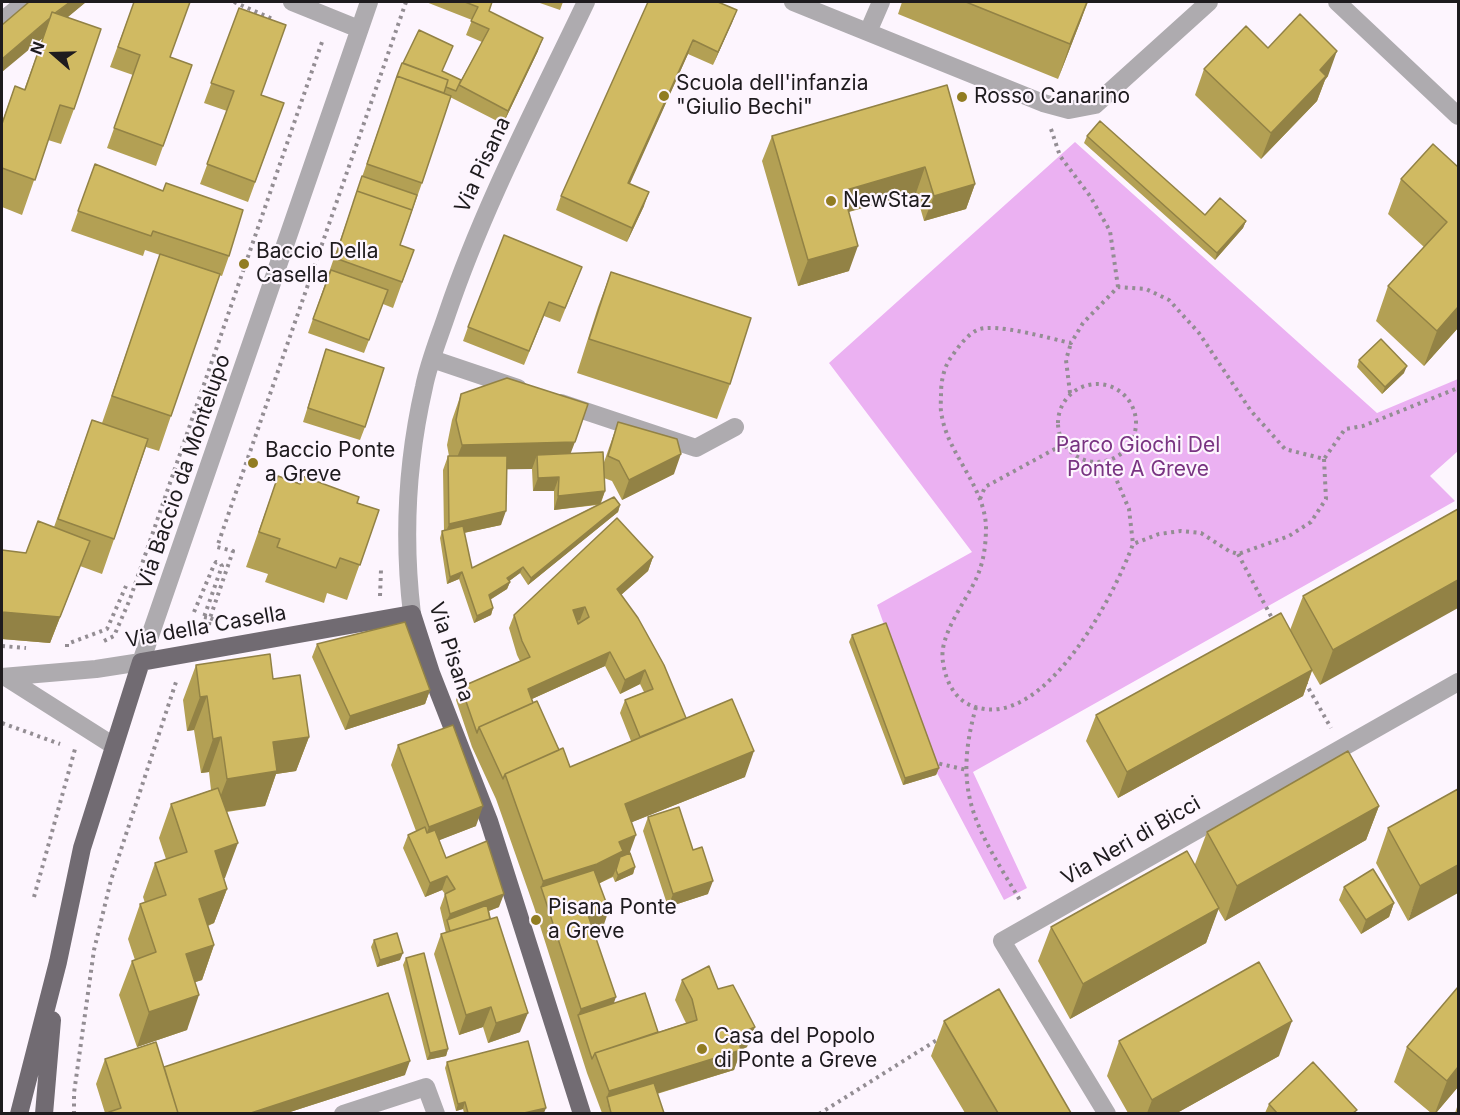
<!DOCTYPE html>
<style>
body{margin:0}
#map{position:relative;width:1460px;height:1115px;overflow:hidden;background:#fdf5fe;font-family:Inter,sans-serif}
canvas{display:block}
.frame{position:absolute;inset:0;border:3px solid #1e1b1e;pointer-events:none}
.north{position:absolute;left:24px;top:24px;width:60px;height:60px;-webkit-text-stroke:4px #fdf5fe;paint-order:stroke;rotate:290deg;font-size:16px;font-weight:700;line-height:24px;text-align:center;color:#1e1b1e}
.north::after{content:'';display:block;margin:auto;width:21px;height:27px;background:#1e1b1e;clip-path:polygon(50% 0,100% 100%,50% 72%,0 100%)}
</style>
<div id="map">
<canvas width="1460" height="1115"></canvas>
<div class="frame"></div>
<div class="north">N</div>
</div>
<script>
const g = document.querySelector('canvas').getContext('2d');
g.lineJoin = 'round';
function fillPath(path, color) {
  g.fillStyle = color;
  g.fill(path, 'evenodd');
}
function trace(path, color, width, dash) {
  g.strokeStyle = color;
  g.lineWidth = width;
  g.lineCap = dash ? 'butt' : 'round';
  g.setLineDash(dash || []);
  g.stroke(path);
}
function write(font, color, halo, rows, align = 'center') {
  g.font = font + ' Inter,sans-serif';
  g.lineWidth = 4.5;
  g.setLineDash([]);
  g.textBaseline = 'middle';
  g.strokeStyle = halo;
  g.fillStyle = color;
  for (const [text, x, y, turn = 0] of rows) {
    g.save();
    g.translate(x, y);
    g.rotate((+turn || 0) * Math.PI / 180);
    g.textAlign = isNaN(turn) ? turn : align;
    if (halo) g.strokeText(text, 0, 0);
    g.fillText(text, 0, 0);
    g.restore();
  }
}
const green = new Path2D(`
 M1075,142L1377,413L1458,379V451L1430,476L1455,501L973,772L1027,888L1004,900L937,773L877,605L972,552L829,363Z`);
const path = new Path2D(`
 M234,2L275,20
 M1051,129L1060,156L1090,196L1110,231L1118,287
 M1058 423a39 39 0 1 1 78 0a39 39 0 1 1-78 0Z
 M1070,393L1066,360L1071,343
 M1324,459L1326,499L1311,522L1289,536L1238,554L1229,551L1201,533L1181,531L1159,534L1133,544C1114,596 1047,725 979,708C956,703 946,683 943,662C938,636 966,601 976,579C984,562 986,544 986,526C984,486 949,455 942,417C940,410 941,401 941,394C941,381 944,366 952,356C958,347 967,335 977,330C995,322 1051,339 1071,343L1083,323L1118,287L1146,289L1169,300L1199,333L1251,411L1285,449L1324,459L1345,429L1363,426L1458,388
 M1108,460L1129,509L1133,544
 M980,499L985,487L1064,444
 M1238,554L1274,622
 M380,596L381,570
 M194,612L214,565L216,562L220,563L222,566L204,617
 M204,617L210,618L233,551L217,547L406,2
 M209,625L210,618L219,622
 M104,641L114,636L130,599L322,42L319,41
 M2,646L26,648
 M67,647V644L107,629L126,586
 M1305,682L1331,728
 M976,707C951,796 978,829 1021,902
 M2,723L60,744
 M932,762L967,770
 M34,897L75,749
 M74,1114V1093L94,950L111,880L176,682
 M819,1114L940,1038`);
const minor = new Path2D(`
 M292,2L359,29
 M793,2L1043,103L1069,110L1095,105L1209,2
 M1337,2L1458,116
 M2,21L25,2
 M868,32L881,2
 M432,359L518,388
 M561,403L696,448L735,427
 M412,614C403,539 407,461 424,387C429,362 439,338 447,314C484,205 537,105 586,2
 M2,677L96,669L141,662L369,2
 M7,678L114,746
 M343,1114L426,1087L436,1114
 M1107,1114L1002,941L1458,682`);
const major = new Path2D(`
 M19,1114L58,962L82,848L141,662L412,614L431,673L489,821L582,1114
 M44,1114L52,1020`);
const wall = new Path2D(`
 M29,2H86L67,17L74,109L61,144L48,140L22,215L2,207V122L15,86L24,90L43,38Z
 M134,2L170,57L192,65L156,166L107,148L133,75L110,67Z
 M426,2H492L489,11L538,51L503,124L450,97L422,183L400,245L414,250L393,308L383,304L364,353L308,333L397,76L442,71L461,80L482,42L466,35L472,20Z
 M537,2H563L560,10Z
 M648,2L737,10L713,65L688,54L629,184L644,206L627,242L556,210L561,196Z
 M902,2H1088L1058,79L898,14Z
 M239,8L261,95L284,103L248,202L200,184L227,111L204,103Z
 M1268,48L1328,76L1325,80L1317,101L1261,159L1195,95L1204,69Z
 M947,85L975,184L966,209L924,221L916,193L849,212V271L798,286L762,161L772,136Z
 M1087,136L1205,215L1246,221L1243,228L1215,260L1084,143Z
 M95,164L229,256L222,276L219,275L159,451L146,447L102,574L80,566L50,643L2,639V550L26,553L54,527L92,420L102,423L160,255L145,250L143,256L71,231Z
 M1458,167V328L1424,366L1376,321L1388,286L1424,247L1388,214L1401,179Z
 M611,272L730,384L717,419L577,373L598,307Z
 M577,280L560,322L544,316L524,365L463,341L468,327Z
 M326,349L365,427L360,440L303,422Z
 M1359,360L1404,373L1382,394L1357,367Z
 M461,394L571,453L603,465L618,422L674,474L622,500L612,481L604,478L605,491L601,503L620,505L618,512L528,585L520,573L509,581L510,582L507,589L490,600L493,608L491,615L474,623L459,579L447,584L440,538L442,531H444L443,470L448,456H449L447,445L452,420ZM507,469H532L533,491H554V510L597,505L472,568L464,533L501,525Z
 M278,476L379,510L347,600L327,593L324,603L265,582L268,574L246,567Z
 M1458,509L1320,685L1312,671L1303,696L1118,798L1086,741L1096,715L1290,630L1303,596Z
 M653,557L648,571L621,595L686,718L745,777L632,822L630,853L635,867L633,874L615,882L613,877L600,883L602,930L594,932L614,1003L658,1032L686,1023L684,1019L675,1000L682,980L718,989L747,1047L741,1050L734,1070L657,1094L664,1113H602L587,1073L534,907L496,799L472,747L456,700L461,687L520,661L517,655L509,628L514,615ZM605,666L620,694L640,684L644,692L625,700L620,713L631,741L570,767L559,749L532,699Z
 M852,635L939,768L936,775L903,785L849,642Z
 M317,644L430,690L425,704L345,730L312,657Z
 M196,665L273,679L309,737L296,771L276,774L265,806L227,812L225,878H224L227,889L214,923L208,926L214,945L202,980L195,982L187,1030L137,1047L119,995L132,961L135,960L128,939L140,904L145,903L143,897L155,863L166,859L159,838L171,804L211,790L209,772L201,773L194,730L187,731L183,700Z
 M398,745L476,826L439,840L446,858L499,907L489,911L520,1032L488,1043L483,1027L459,1035L434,954L441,934L446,933L440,908L445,894L442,890L425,897L403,848L408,835L416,831L391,765Z
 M1458,789L1408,921L1376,863L1388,828Z
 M1379,806L1366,840L1225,921L1218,909L1206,943L1070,1019L1038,961L1051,927L1195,864L1207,832Z
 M648,817L693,850L708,894L668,907L643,831Z
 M1344,887L1394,903L1389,917L1361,934L1339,900Z
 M374,940L400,960L377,967L371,947Z
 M406,958L448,1049L446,1056L427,1060L403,965Z
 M944,1021L1071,1113H965L931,1056Z
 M1119,1041L1279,1056L1177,1113H1128L1107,1076Z
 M1407,1047L1458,1087L1436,1113H1431L1394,1082Z
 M105,1059L164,1067L405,1075L287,1113H105L96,1084Z
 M447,1062L544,1113H464L463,1109L456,1111L445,1068Z
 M1269,1104L1356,1113H1265Z
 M1458,1104V1113H1455Z`);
const shadedWall = new Path2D(`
 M70,2H86L43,38L50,18Z
 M1087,2L1081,20L1058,79L1070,44Z
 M737,10L732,23L713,65L718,52Z
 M50,18L43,38L2,72V59Z
 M543,38L538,51L503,124L508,111Z
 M693,40L688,54L624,197L628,183Z
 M1337,51L1328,76L1325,80L1317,101L1261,159L1271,133L1320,70Z
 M925,167L916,193L833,216L843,191Z
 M975,184L966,209L924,221L934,196Z
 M649,192L644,206L627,242L632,228Z
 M1246,221L1243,228L1215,260L1217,253Z
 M858,246L849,271L798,286L808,260Z
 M1458,307V328L1424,366L1437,331Z
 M1407,366L1404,373L1382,394L1385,387Z
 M575,442L565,468L537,455L532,469L452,470L462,445Z
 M681,454L674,474L622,500L629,480Z
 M559,477L554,491H533L538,478Z
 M605,491L600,504L554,510L558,496Z
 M620,505L618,512L528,585L531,578Z
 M506,511L501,525L444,537L449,524Z
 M90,541L50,643L2,639V612Z
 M653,557L648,571L612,603L617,589Z
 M523,567L520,573L504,585L507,578Z
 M462,572L459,579L447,584L450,577Z
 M1458,580V608L1320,685L1333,650Z
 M510,582L507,589L486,602L489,595Z
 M585,607L580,620L568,624L573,610Z
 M493,608L491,615L474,623L477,616Z
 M610,652L605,666L523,703L528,689Z
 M645,670L640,684L620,694L625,680Z
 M1312,670L1303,696L1118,798L1127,772Z
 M430,690L425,704L345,730L350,716Z
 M207,696L194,730L187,731L200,697Z
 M221,737L209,772L201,773L213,739Z
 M309,737L296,771L276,774L265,806L214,813L227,779L273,742Z
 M754,751L745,777L615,829L625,804Z
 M939,768L936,775L903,785L905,778Z
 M483,806L476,826L422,847L429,827Z
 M1379,806L1366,840L1225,921L1237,886Z
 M636,835L627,860L618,864L613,876L587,890L541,887L543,881L619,842Z
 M238,843L225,878L202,886L215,851Z
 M1458,865V893L1408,921L1420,886Z
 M635,867L633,874L615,882L618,875Z
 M447,876L442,890L425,897L430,883Z
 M713,881L708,894L668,907L673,894Z
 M227,889L214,923L186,933L199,899Z
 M504,894L499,907L449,926L447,920L450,914Z
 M1394,903L1389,917L1361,934L1366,920Z
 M1219,908L1206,943L1070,1019L1083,984Z
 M609,910L602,930L581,935L588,915Z
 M214,945L202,980L174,989L186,954Z
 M403,953L400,960L377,967L380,960Z
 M199,995L187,1030L137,1047L149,1012Z
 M616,997L609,1017L578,1015L581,1009Z
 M491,1007L483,1027L459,1035L466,1015Z
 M528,1013L520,1032L488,1043L496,1023Z
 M1292,1021L1279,1056L1177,1113H1147L1152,1100Z
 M755,1027L747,1047L738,1051L741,1050L734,1070L609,1108L607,1097L609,1091Z
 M448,1049L446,1056L427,1060L430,1053Z
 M410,1061L405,1075L287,1113H251Z
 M1458,1067V1087L1436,1113H1435L1447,1081Z
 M465,1102L463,1109L456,1111L458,1104Z
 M546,1108L544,1113H524Z`);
const building = new Path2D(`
 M29,2H70L55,13L52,12L50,18L2,59V25Z
 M134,2H190L170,57L192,65L163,146L114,128L140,55L118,47Z
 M465,2H492L489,11L543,38L508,111L459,85L489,29L471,21L478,7Z
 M648,2H718L737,10L718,52L693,40L628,183L649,192L632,228L561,196Z
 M966,2H1087L1070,44Z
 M239,8L286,25L261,95L284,103L255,182L207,164L234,91L211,83Z
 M52,12L101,29L74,109L60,105L35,180L2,168V124L15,86L25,90Z
 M1300,14L1337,51L1320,70L1326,76L1271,133L1204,69L1246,26L1268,48Z
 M419,30L453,46L442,71L461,80L456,91L446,87L448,80L403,63Z
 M402,63L448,80L444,93L397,76Z
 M397,76L451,96L422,183L367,164Z
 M947,85L975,184L934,196L925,167L843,191L858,246L808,260L772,136Z
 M1100,121L1205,215L1220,198L1246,221L1217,253L1087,136Z
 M1433,144L1458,167V307L1437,331L1388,286L1447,222L1401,179Z
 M95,164L163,191L166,183L243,210L229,256L153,231L151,236L78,211Z
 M362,176L417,195L412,210L357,191L353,203Z
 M357,191L412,210L400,245L414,250L402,282L335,258Z
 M504,235L582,267L565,308L549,302L529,351L468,327Z
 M160,254L220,274L171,416L112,396Z
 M331,270L388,290L369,340L313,319Z
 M611,272L751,318L730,384L589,339Z
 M1381,339L1407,366L1385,387L1359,360Z
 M326,349L384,368L365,427L308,408Z
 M507,378L588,404L575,442L462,445L456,420L461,394Z
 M92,420L148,439L114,539L58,519Z
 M618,422L677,439L681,454L629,480L619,461L608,456Z
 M603,452L605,491L558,496L559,477L538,478L537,455Z
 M448,456H507L506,511L449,524Z
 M278,476L300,484L302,476L359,497L357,503L379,510L360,565L340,558L336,568L277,547L280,539L259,532Z
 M614,497L620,505L531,578L523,567L507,578L510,582L489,595L493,608L477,616L462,572L450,577L442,531L463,526L472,568Z
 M1458,509V580L1333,650L1303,596Z
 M617,518L653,557L617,589L638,618L664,665L686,718L640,737L625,700L653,689L645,670L625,680L610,652L528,689L533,703L479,727L477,733L461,687L530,657L522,641L514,615ZM585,607L589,617L578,624L573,610Z
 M38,521L90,541L60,617L2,612V550L26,553Z
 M1281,613L1312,670L1127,772L1096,715Z
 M405,622L430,690L350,716L317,644Z
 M886,623L939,768L905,778L852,635Z
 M270,654L273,679L300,675L309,737L273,742L277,771L227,779L221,737L213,739L207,696L200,697L196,665Z
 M732,699L754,751L625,804L636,835L619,842L623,851L597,864L543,881L505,774L563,748L570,767Z
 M537,701L559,750L505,774L503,779L479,727Z
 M453,725L483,806L429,827L398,745Z
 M1348,751L1379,806L1237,886L1207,832Z
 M218,788L238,843L215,851L227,889L199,899L214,945L186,954L199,995L149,1012L132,961L156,952L140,904L166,895L155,863L187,852L171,804Z
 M1458,789V865L1420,886L1388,828Z
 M679,807L693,850L702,847L713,881L673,894L648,817Z
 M425,827L427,833L435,830L446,858L487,841L504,894L450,914L445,894L455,889L447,876L430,883L408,835Z
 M1187,851L1219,908L1083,984L1051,927Z
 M630,853L635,867L618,875L616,870L620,857Z
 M1373,869L1394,903L1366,920L1344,887Z
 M594,870L609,910L588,915L616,997L581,1009L541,887Z
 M487,905L490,919L450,931L447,920Z
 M497,917L528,1013L496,1023L491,1007L466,1015L441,934Z
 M397,933L403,953L380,960L374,940Z
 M424,953L448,1049L430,1053L406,958Z
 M1259,962L1292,1021L1152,1100L1119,1041Z
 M709,966L718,989L733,985L755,1027L737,1035L741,1050L609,1091L595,1053L697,1020L692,999L682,980Z
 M1458,987V1067L1447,1081L1407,1047Z
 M999,989L1071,1113H998L944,1021Z
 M388,993L410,1061L251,1113H178L164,1067Z
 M645,993L658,1032L595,1053L592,1059L578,1015Z
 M528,1041L546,1108L524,1113H468L465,1102L458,1104L447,1062Z
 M156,1042L178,1113H109V1112L121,1108L105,1059Z
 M1313,1062L1357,1110L1353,1113H1277L1269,1104Z
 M654,1083L664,1113H611L607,1097Z`);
const markers = [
 [664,96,6,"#917c22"],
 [962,97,6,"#917c22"],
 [831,201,6,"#917c22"],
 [244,264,6,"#917c22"],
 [253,463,6,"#917c22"],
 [536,920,6,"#917c22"],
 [702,1049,6,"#917c22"]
];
const poiNames = [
 ["Scuola dell'infanzia",676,84],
 ["\"Giulio Bechi\"",676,108],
 ["Rosso Canarino",974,97],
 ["NewStaz",843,201],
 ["Baccio Della",256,252],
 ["Casella",256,276],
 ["Baccio Ponte",265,451],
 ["a Greve",265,475],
 ["Pisana Ponte",548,908],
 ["a Greve",548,932],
 ["Casa del Popolo",714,1037],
 ["di Ponte a Greve",714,1061]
];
const streetNames = [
 ["Via Pisana",483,165,-65],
 ["Via Baccio da Montelupo",184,472,-71],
 ["Via della Casella",206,627,-10],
 ["Via Pisana",451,652,72],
 ["Via Neri di Bicci",1131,841,-30]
];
const parkNames = [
 ["Parco Giochi Del",1138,446],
 ["Ponte A Greve",1138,470]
];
fillPath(green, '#ebb1f2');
trace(path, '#938d93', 4, [3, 4.5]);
trace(minor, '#aeabaf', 18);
trace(major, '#716b72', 18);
fillPath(wall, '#b3a054');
fillPath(shadedWall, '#928245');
fillPath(building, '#d0ba62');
trace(building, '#928245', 1.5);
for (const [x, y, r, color] of markers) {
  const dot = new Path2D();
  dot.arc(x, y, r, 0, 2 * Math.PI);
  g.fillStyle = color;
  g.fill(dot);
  trace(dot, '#fdf5fe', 2);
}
write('21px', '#1e1b1e', '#fdf5fe', poiNames, 'left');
write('21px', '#1e1b1e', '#fdf5fe', streetNames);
write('21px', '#793482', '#fdf5fe', parkNames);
</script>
